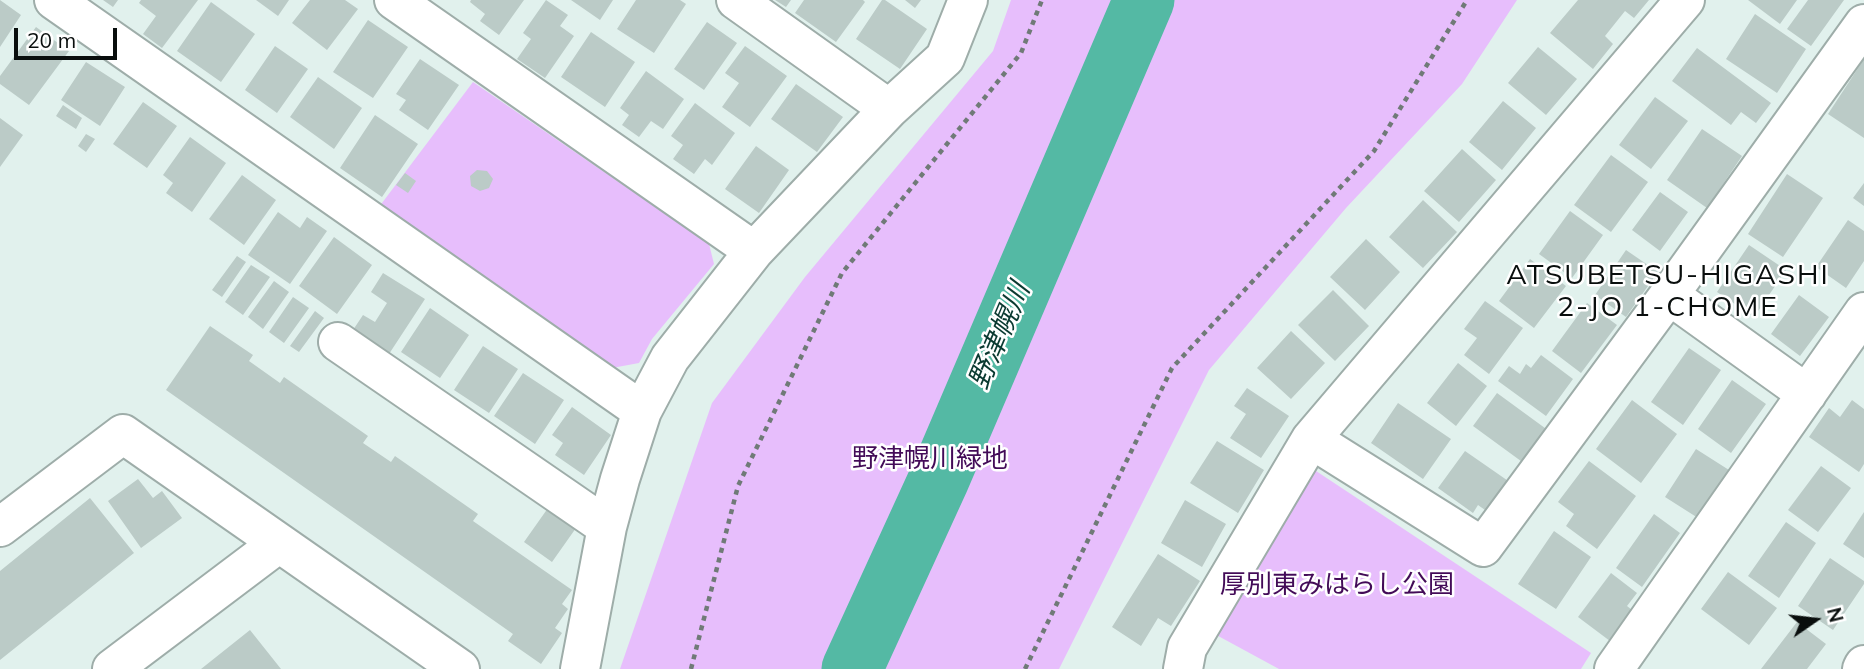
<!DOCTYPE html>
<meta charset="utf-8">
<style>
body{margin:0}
#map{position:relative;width:1864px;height:669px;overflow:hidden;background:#e1f1ed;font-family:Mulish,sans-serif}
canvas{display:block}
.north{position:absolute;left:1780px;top:585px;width:70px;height:70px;-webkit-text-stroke:5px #fff;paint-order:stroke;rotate:76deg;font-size:19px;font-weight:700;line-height:28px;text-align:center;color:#090e0d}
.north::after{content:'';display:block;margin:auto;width:24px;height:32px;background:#090e0d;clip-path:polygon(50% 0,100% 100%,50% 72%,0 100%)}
.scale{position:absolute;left:14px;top:28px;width:103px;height:32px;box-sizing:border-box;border:4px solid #090e0d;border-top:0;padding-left:9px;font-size:21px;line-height:24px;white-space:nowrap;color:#090e0d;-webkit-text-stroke:5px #fff;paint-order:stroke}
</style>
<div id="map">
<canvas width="1864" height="669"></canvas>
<div class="north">N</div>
<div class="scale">20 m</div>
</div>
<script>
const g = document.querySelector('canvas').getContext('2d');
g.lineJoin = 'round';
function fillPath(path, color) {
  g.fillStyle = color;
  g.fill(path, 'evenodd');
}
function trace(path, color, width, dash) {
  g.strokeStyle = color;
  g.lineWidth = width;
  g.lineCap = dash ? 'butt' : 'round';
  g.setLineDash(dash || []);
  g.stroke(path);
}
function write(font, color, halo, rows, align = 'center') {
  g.font = font + ' Mulish,"Noto Sans JP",sans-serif';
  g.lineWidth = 5;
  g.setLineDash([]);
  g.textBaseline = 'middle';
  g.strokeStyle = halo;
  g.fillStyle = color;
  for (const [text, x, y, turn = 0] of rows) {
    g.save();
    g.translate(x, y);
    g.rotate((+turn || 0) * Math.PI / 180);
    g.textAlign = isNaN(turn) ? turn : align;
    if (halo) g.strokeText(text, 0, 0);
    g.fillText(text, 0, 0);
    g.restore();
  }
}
const green = new Path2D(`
 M1011,0H1517L1462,84L1346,208L1209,370L1059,669H620L712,403L805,277L993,51Z
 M473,82L709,244L714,264L652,339L639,363L612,368L379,207Z
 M1310,467L1591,653L1581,669H1279L1209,631Z`);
const river = new Path2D(`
 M852,669L939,479L1144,0`);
const building = new Path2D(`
 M0,0L21,15L0,47Z
 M103,0H118L113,7Z
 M141,0H198L162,48L143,34L156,16L139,3Z
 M256,0H289L278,16Z
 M310,0H345L358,9L327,50L292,23Z
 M471,0H524L499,35L480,21L485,14L470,2Z
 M546,0L568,15L560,26L574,36L545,78L517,59L531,39L523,33Z
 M571,0H613L600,20Z
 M636,0H680L686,4L654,53L617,29Z
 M775,0H791L786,7Z
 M804,0H863L865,2L836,42L795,13Z
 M882,0H885L927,29L900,69L856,39Z
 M905,0H921L915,8Z
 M1578,0H1649L1634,18L1625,11L1605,36L1613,44L1593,69L1550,33Z
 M1748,0H1797L1780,24Z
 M1808,0H1844L1811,46L1787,29Z
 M211,2L255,34L221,82L177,51Z
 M1755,14L1806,49L1777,93L1726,59Z
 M368,20L408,47L373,98L333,72Z
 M707,22L737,43L704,90L674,69Z
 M36,27L69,51L29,105L0,84V76Z
 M591,32L635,62L605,107L561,77Z
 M275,46L308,69L277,113L245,90Z
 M745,46L787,76L750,127L722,107L739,83L725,73Z
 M1538,47L1577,79L1546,115L1508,83Z
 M1697,48L1771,103L1756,123L1741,112L1731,125L1672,81Z
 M420,59L459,85L428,130L399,110L406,100L396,94Z
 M1864,59V138L1828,114Z
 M86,62L125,87L100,126L61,100Z
 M646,71L684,99L663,129L651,121L639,137L622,125L629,115L620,108Z
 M318,77L362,108L334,149L290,117Z
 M796,84L843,117L817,152L771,119Z
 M1655,97L1688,121L1651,169L1619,145Z
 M1503,101L1536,128L1502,170L1469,142Z
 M143,102L177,126L147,168L113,144Z
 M695,103L735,133L712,165L705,159L694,174L673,159L683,145L671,136Z
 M63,105L82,118L76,129L56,116Z
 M375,115L418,144L382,197L340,168Z
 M0,118L23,135L0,167Z
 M1702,129L1742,156L1707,208L1667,180Z
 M86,134L95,139L86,152L78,146Z
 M190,137L226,163L192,212L166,193L173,183L163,175Z
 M756,146L789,170L759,213L725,189Z
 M1462,149L1496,180L1459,222L1424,191Z
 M1611,155L1648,182L1611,232L1574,205Z
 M477,170L487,171L493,179L489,188L480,191L471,186L470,176Z
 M405,173L416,181L408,193L396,185Z
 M1787,174L1823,198L1783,257L1748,234Z
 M242,175L276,200L244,245L209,219Z
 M1864,183V206L1853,198Z
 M1660,192L1688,212L1660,251L1632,230Z
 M1423,200L1457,232L1423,268L1389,237Z
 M1570,211L1603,235L1572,278L1539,254Z
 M278,212L300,228L307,217L327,231L290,284L248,255Z
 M1848,220L1864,231V261L1846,288L1816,267Z
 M334,237L372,265L337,314L299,286Z
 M1366,239L1400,272L1365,310L1330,277Z
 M1749,245L1786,270L1754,317L1717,292Z
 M1626,250L1658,272L1626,317L1595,295Z
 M237,256L246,262L222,297L212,290Z
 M1530,259L1566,286L1534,328L1499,301Z
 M251,265L270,277L243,315L225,302Z
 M383,273L425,299L389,354L353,330L363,315L375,322L387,303L371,292Z
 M274,281L289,292L263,329L248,317Z
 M1333,290L1369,326L1335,361L1298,325Z
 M1799,295L1829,317L1800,356L1771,334Z
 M293,297L309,308L284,343L269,332Z
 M1485,301L1523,328L1489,374L1464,355L1477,338L1464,329Z
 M1587,303L1617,325L1581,373L1552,351Z
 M430,308L469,335L440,378L401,352Z
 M315,311L324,318L299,352L290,346Z
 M210,326L253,355L249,361L280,383L284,377L368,436L363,443L391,462L395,456L478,514L473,521L572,590L562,604L568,609L555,628L562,633L541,664L508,641L513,634L166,390Z
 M1291,331L1325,363L1291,399L1257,368Z
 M483,346L518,369L489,413L454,390Z
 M1689,348L1721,370L1683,425L1651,402Z
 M1541,355L1573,379L1546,416L1498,381L1509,366L1520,374L1526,364L1531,368Z
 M1458,363L1487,386L1456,426L1427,403Z
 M523,373L564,400L535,444L494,416Z
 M1732,380L1766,404L1731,453L1698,429Z
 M1247,388L1289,416L1261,458L1230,438L1246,414L1234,406Z
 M1497,393L1549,431L1525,464L1473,426Z
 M1632,400L1677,434L1641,483L1596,449Z
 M1852,400L1864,409V464L1859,472L1809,437L1829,408L1840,417Z
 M1398,403L1451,439L1423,479L1371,443Z
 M572,407L611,435L584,475L555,455L563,443L552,435Z
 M1217,441L1264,470L1238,513L1190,483Z
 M1696,449L1729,470L1698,518L1665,497Z
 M1465,451L1514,485L1492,515L1478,505L1473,513L1438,488Z
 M1589,461L1636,496L1597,549L1566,526L1574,514L1558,502Z
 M1821,466L1851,488L1818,532L1788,510Z
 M138,479L153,498L162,491L182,518L141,548L108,501Z
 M90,498L134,553L0,660V571Z
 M1185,500L1226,524L1202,567L1161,543Z
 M548,508L576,528L552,562L524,542Z
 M1864,512V558L1843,544Z
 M1654,514L1680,533L1642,587L1616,568Z
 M1786,522L1816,543L1779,598L1748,576Z
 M1554,531L1591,557L1556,609L1518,584Z
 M1158,554L1200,581L1171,626L1158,618L1141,646L1112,627Z
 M1830,558L1864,581V584L1833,630L1798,606Z
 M1728,572L1777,608L1749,645L1701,609Z
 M1611,573L1637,593L1627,606L1637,614L1614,644L1578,617Z
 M1797,622L1826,644L1807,669H1761Z
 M250,630L281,669H201Z`);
const path = new Path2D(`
 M691,669L738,486L842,273L1021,53L1042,0
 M1025,669L1172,368L1374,151L1467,0`);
const minor = new Path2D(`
 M54,0L642,411
 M394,0L754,251
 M736,0L889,109
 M1669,295L1807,394
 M338,342L607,527
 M1311,439L1483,547L1669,295L1864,24
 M0,527L123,434L460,669
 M112,669L279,543
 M580,669L607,527L620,479L642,411L670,358L754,251L889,109L945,58L968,0
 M1183,669L1187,648L1311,439L1685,0
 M1614,669L1864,312
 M1862,669L1864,665`);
const parkNames = [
 ["野津幌川緑地",930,459],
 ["厚別東みはらし公園",1337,585]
];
const neighbourhoodNames = [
 ["ATSUBETSU-HIGASHI",1668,276],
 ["2-JO 1-CHOME",1668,308]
];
const waterNames = [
 ["野津幌川",1000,336,-67]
];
fillPath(green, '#e7befc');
trace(river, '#54b9a4', 61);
fillPath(building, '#bbcbc7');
trace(minor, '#9eada9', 42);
trace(path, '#707a77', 4.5, [5, 5]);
trace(minor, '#fff', 38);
write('26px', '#430b58', '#fff', parkNames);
g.letterSpacing = '2px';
write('28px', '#090e0d', '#fff', neighbourhoodNames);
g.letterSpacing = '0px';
write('italic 28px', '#0a3a31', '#fff', waterNames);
</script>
